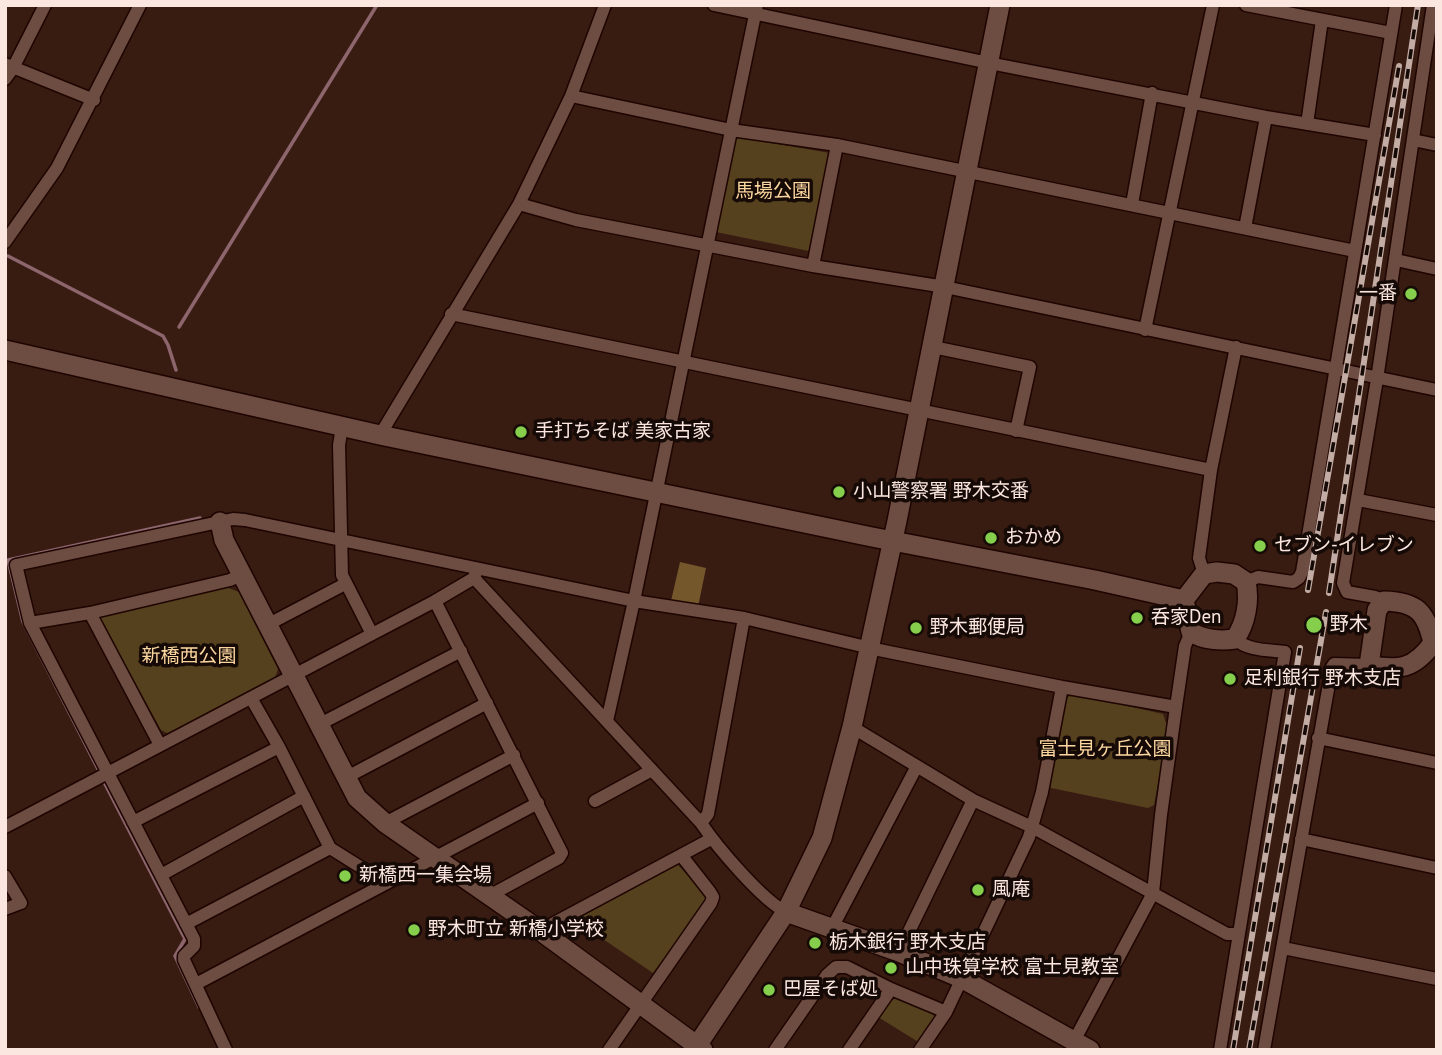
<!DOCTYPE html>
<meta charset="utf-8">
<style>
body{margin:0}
#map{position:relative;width:1442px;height:1055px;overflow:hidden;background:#381c12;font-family:"PT Sans",sans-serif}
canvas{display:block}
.frame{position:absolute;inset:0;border:7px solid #fbe7e0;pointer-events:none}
</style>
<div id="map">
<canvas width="1442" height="1055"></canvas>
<div class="frame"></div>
</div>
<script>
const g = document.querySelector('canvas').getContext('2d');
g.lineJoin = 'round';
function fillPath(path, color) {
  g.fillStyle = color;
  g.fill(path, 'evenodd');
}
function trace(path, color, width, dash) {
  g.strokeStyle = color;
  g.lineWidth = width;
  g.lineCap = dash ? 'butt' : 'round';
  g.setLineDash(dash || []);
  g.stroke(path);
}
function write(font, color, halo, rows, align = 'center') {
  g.font = font + ' "PT Sans","Noto Sans JP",sans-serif';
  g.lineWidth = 7;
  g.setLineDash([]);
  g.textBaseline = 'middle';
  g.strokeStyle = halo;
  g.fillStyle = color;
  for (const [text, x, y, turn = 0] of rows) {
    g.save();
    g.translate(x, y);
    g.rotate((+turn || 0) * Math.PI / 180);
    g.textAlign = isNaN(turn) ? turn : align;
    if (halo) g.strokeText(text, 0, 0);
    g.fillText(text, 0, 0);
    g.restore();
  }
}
const green = new Path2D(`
 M736,137L830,153L809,251L716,232Z
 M226,587L239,592L278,669L274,681L169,734L161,730L99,617Z
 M1074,694L1163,714L1168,729L1154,805L1148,808L1051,788L1047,784L1064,699Z
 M678,865L704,892L706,902L653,973L575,920Z
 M897,998L932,1012L936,1020L920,1043L878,1017L887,1002Z`);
const forest = new Path2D(`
 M680,562L706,568L698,607L671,601Z`);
const stream = new Path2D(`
 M8,256L163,336L168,345L176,370
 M179,327L377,5
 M99,771L23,622L8,560L200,518
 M103,780L185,939L175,956L199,1007`);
const street = new Path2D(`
 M714,5L989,63L1266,117L1375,135
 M1246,5L1391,33
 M5,64L94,100
 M5,79L13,68L45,5
 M571,96L731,130L837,145L1355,251
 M1307,124L1322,20
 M1413,140L1437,145
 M519,204L576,220L813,266L945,287L1437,390
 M1132,204L1152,93
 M1245,228L1266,117
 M5,242L57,168L140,5
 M1396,260L1437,269
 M813,266L837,145
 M451,314L1211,470
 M1145,330L1213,5
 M933,347L1030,367L1016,431
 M342,427L339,445L342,575L372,634
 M380,435L519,204L571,96L605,5
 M1358,500L1437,515
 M476,572L474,578L701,823C717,847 762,900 786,912
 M1204,574L1199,558L1211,470L1236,347
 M1246,582L1258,577L1293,582L1299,578L1302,572L1396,5
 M435,601L562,853L559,858L489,896
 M1384,601L1375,597L1347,592L1343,583L1377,379L1433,5
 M90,613L230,580L241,575
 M30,623L90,613L160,745
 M267,625L345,584
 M251,698L279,747L330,848L386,883
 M607,721L634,601L757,5
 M320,724L461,651
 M852,727L973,800L1032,827L1227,934H1239
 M1318,738L1437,763
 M347,777L487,703
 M595,801L652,770
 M133,822L279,747
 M385,823L514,755
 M701,823L708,814L744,618
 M5,827L435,601L474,578
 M1301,839L1437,868
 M161,875L304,796
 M5,876L21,903L5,909
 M186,924L330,848
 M832,928L917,766
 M542,932L554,923L711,839
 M1283,948L1437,979
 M899,952L973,800
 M196,984L538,803
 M1074,1041L1153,893L1161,815L1176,707L1185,646L1191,632
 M226,1050L184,960V956L194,946V939L30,623L16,565L233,519L245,520L634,601L744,618L879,650L1062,687L1176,707
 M609,1050L711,903L713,897L710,892L681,855
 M775,1050L827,975L836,967H847L891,989L946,1012
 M849,1050L891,989
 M920,1050L946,1012L1029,837L1042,792L1062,687
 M1220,1050L1285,652C1269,650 1248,651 1235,639
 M1264,1050L1332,667L1334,664L1369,665`);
const secondary = new Path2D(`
 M5,350L380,435L872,537L1095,580L1184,600
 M220,522L224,540L357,798L385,823L542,932L703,1050
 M1217,572L1234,574L1246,582C1250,601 1246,623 1235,639C1221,641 1203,640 1191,632L1184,600L1204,574Z
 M1384,601C1416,602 1426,611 1433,643C1414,669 1399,671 1369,665L1377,610Z
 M786,912L899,952L961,978L1090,1050
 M694,1050L786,912L822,838L852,727L897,521L1000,5`);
const rail = new Path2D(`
 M1308,590L1399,66
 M1329,593L1418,5
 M1233,1050L1300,648
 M1249,1050L1326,612`);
const markers = [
 [1411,294,7,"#85cf4c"],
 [521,432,7,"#85cf4c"],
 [839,492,7,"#85cf4c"],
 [991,538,7,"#85cf4c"],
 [1260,546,7,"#85cf4c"],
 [1137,618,7,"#85cf4c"],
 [1314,625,9,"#85cf4c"],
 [916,628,7,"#85cf4c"],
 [1230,679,7,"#85cf4c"],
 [345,876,7,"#85cf4c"],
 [978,890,7,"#85cf4c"],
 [414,930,7,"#85cf4c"],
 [815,943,7,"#85cf4c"],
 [891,968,7,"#85cf4c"],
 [769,990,7,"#85cf4c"]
];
const parkNames = [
 ["馬場公園",773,192],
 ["新橋西公園",189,657],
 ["富士見ヶ丘公園",1105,750]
];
const poiNames = [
 ["一番",1397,294,"right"],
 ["手打ちそば 美家古家",535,432],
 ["小山警察署 野木交番",853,492],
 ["おかめ",1005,538],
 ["セブン-イレブン",1274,546],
 ["呑家Den",1151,618],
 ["野木",1330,625],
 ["野木郵便局",930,628],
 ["足利銀行 野木支店",1244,679],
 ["新橋西一集会場",359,876],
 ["風庵",992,890],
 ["野木町立 新橋小学校",428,930],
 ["栃木銀行 野木支店",829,943],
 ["山中珠算学校 富士見教室",905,968],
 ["巴屋そば処",783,990]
];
fillPath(green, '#56411f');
fillPath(forest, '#74572a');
trace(stream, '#8d656d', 3.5);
trace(street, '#1e0501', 15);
trace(secondary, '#1e0501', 22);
trace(street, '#6d4c41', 12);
trace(secondary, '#6d4c41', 19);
trace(rail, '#c3aca4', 6);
trace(rail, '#160a06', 3.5, [10]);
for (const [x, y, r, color] of markers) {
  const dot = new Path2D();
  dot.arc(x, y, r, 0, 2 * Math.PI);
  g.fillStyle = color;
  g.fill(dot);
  trace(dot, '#160a06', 2.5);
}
write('19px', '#fbd69f', '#160a06', parkNames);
write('19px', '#fbe7e0', '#160a06', poiNames, 'left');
</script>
